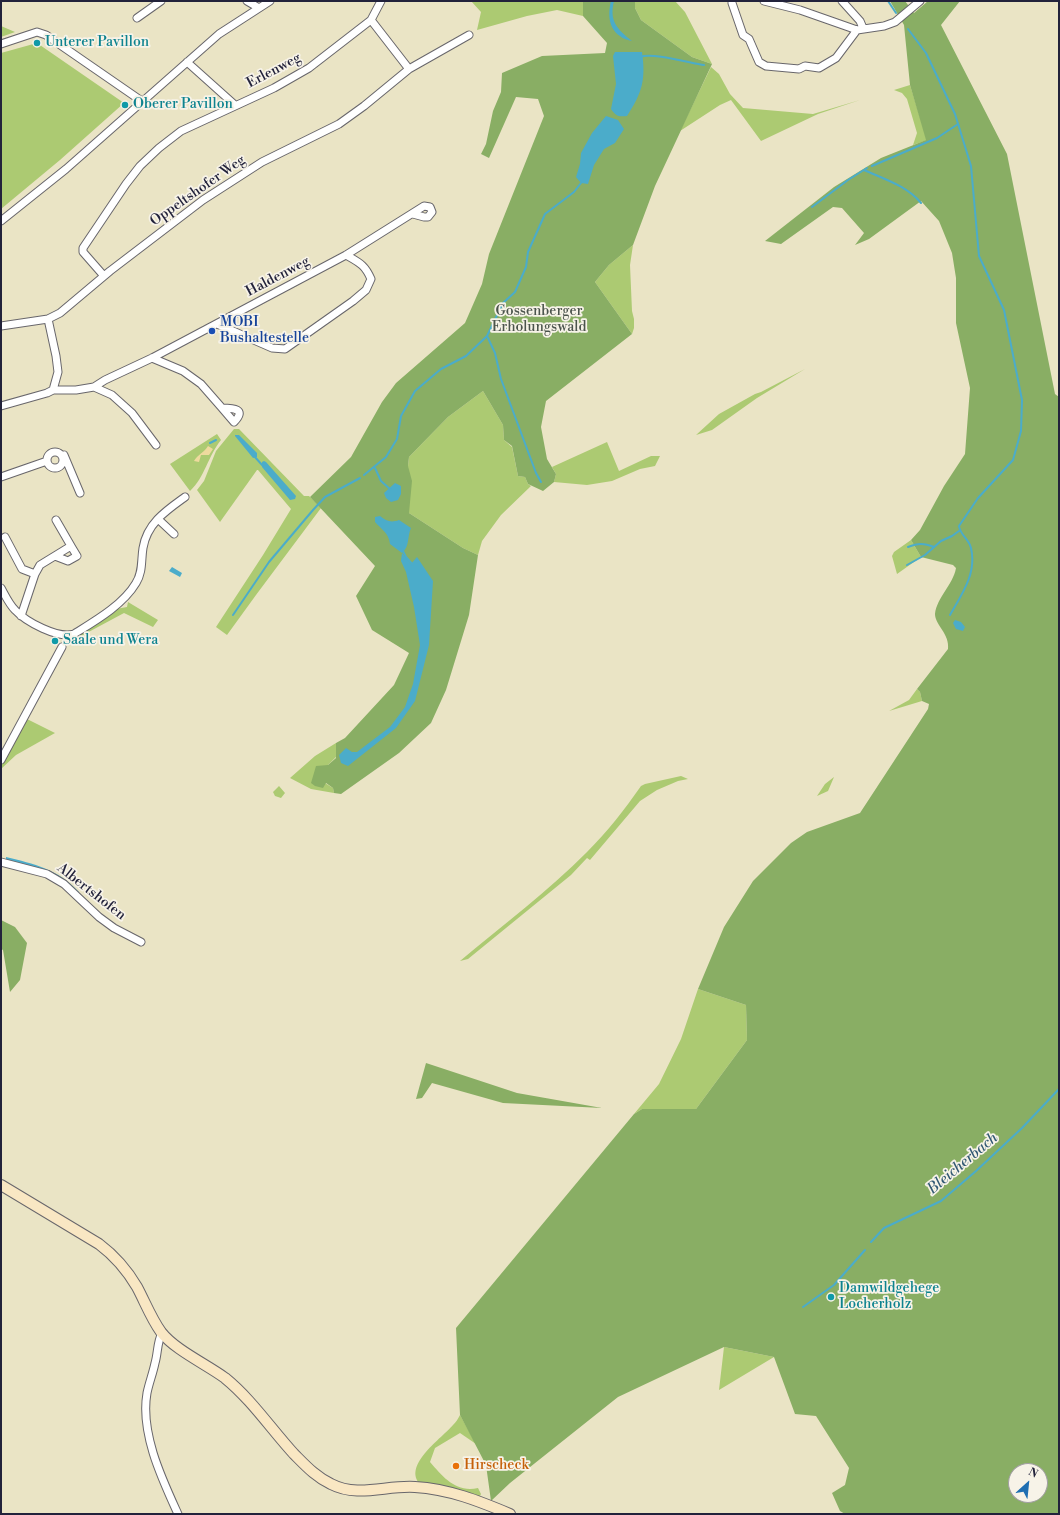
<!DOCTYPE html>
<style>
body{margin:0}
#map{position:relative;width:1060px;height:1515px;overflow:hidden;background:#eae4c5;font-family:"Libre Bodoni",serif}
canvas{display:block}
.frame{position:absolute;inset:0;border:2px solid #22223b;pointer-events:none}
.north{position:absolute;left:1008px;top:1463px;width:40px;height:40px;box-sizing:border-box;background:#f7f3e8;border:1px solid #a29fa3;border-radius:50%;rotate:27deg;font-size:11px;font-weight:700;line-height:16px;text-align:center;color:#22223b}
.north::after{content:'';display:block;margin:auto;width:14px;height:18px;background:#1f6fb2;clip-path:polygon(50% 0,100% 100%,50% 72%,0 100%)}
</style>
<div id="map">
<canvas width="1060" height="1515"></canvas>
<div class="frame"></div>
<div class="north">N</div>
</div>
<script>
const g = document.querySelector('canvas').getContext('2d');
g.lineJoin = 'round';
function fillPath(path, color) {
  g.fillStyle = color;
  g.fill(path, 'evenodd');
}
function trace(path, color, width, dash) {
  g.strokeStyle = color;
  g.lineWidth = width;
  g.lineCap = dash ? 'butt' : 'round';
  g.setLineDash(dash || []);
  g.stroke(path);
}
function write(font, color, halo, rows, align = 'center') {
  g.font = font + ' "Libre Bodoni",serif';
  g.lineWidth = 3.5;
  g.setLineDash([]);
  g.textBaseline = 'middle';
  g.strokeStyle = halo;
  g.fillStyle = color;
  for (const [text, x, y, turn = 0] of rows) {
    g.save();
    g.translate(x, y);
    g.rotate((+turn || 0) * Math.PI / 180);
    g.textAlign = isNaN(turn) ? turn : align;
    if (halo) g.strokeText(text, 0, 0);
    g.fillText(text, 0, 0);
    g.restore();
  }
}
const green = new Path2D(`
 M471,1H583V16L557,10L527,16L477,30L481,12Z
 M635,1H675L685,12L712,64L692,57L641,20L635,8Z
 M1,26L15,32L1,37Z
 M37,43L124,103L60,160L1,209V53Z
 M711,67L719,74L730,94L743,108L813,114L860,100L818,114L761,141L731,100L720,105L680,131Z
 M910,85L927,140L913,145L917,133L907,99L902,93L894,90Z
 M633,245L630,265L632,311L634,319V328L632,334L595,282L609,265Z
 M805,369L757,398L712,430L696,435L719,414L755,394L761,392Z
 M483,391L503,425L504,440L512,447L518,476L525,477L528,484L531,486L501,515L482,541L478,555L463,548L409,513L408,466L409,457L448,417Z
 M234,429H239L304,496H309L321,508L256,595L227,635L216,627L263,555L291,509L258,470H257L220,522L197,490L204,481L216,451Z
 M217,434L221,440C208,456 205,477 190,491L170,464Z
 M607,442L619,471L651,456H660L655,466L640,469L612,481L587,485L554,482L556,474L552,467Z
 M911,540L921,557L897,574L892,556L894,552Z
 M128,602L158,620L153,627L124,613L70,642L116,609L127,607Z
 M917,689L920,692L922,701L889,711L909,700Z
 M27,719L55,733L16,755L1,769V766Z
 M336,743V757L328,765L325,783L333,788L334,793L311,789L290,778L315,756Z
 M681,776L688,779L678,781L657,790L640,801L590,860L587,858L571,875L468,959L460,961C503,925 548,891 587,852C607,832 625,809 641,786L645,784Z
 M834,777L828,791L817,796L825,784Z
 M279,786L285,793L281,798L275,796L273,792Z
 M698,989L746,1005L747,1040L696,1109H642L634,1114L659,1084L681,1039Z
 M724,1347L774,1357L719,1390Z
 M460,1415L476,1444L460,1433L435,1448L430,1462C443,1477 456,1493 478,1488L481,1494L480,1496L444,1486L419,1483C404,1464 442,1438 453,1425C456,1422 458,1419 460,1415Z`);
const forest = new Path2D(`
 M583,1H635V8L641,20L692,57L712,64L655,186L633,245L609,265L595,282L632,334L546,401L541,427L547,459L556,474L554,482L543,491L528,484L525,477L518,476L512,446L504,440L503,425L483,391L448,417L409,457L408,466L412,481L409,513L463,548L478,555L469,615L446,690L431,723L399,753L341,794L334,793L333,788L326,783L323,788L315,786L311,783L316,766L328,765L336,758V743L345,738L394,685L409,653L372,630L356,596L375,566L310,497L351,457L382,402L396,383L465,323L482,284L489,254L544,116L538,99L516,97L489,158L481,154L486,144L493,111L501,92L502,73L542,56L605,53L607,43L583,16Z
 M890,1H905L914,13L928,1H960L941,25L1007,154L1055,394L1059,397V1514H845L840,1511L832,1493L845,1485L849,1468L816,1416L795,1414L774,1357L724,1347L618,1397L510,1483L491,1501L486,1465L460,1415L456,1328L634,1114L642,1109H696L747,1040L746,1005L698,989L724,927L753,881L791,843L807,832L860,813L928,709L929,704L922,701L920,692L917,689L948,649C950,634 935,625 935,614C937,597 953,585 956,568L953,565L921,557L911,540L920,530L944,486L965,454L970,388L956,323V278L952,253L939,221L921,201L869,239L855,245L864,233L842,208L833,207L781,244L765,241L834,187L881,158L926,140L910,85L904,25ZM1016,1471H1040V1495H1016Z
 M1,920L15,927L27,943L20,980L10,992L3,950L1,949Z
 M426,1063L517,1093L602,1108L503,1103L432,1083L422,1098L416,1099Z`);
const sand = new Path2D(`
 M208,446L213,449L209,455H201L199,462L194,461C197,455 205,452 208,446Z`);
const water = new Path2D(`
 M611,1H614C609,21 617,29 632,41C628,40 623,39 620,36C608,28 608,13 611,1Z
 M615,52H642C646,80 642,93 627,116C618,117 616,116 611,109L616,84L613,56Z
 M606,116L618,120L624,129L615,143L604,149L594,165L588,184L581,183L576,177L580,164L581,153L592,133Z
 M235,435H239L257,453V457L253,458L235,436Z
 M264,461L266,462L296,496L295,499L290,500L262,467V462Z
 M395,483L401,486V494L398,500L391,502L386,498L384,493Z
 M380,516C386,521 391,523 399,520L411,528C407,537 410,546 402,553L411,564L417,557L433,581L429,645L415,701L396,728L348,766L341,763L339,755L346,748L352,752H357L390,727L405,707L413,684L420,645L414,607L406,572L401,561L402,553L390,544C389,533 381,529 375,522V517Z
 M172,567L182,573L180,577L169,571Z
 M955,620L961,622L965,627L963,631L956,629L953,623Z
 M6,857C34,864 58,869 79,892L77,894L61,879L6,861Z`);
const stream = new Path2D(`
 M888,1L896,13
 M908,29L926,53L955,114L971,166L979,256L1004,310L1022,400L1021,431L1013,460L978,498L959,526C960,535 969,539 971,548C977,573 962,594 950,615
 M640,57C652,52 690,63 704,65
 M872,166L937,138L958,124
 M864,170C884,179 907,186 921,203
 M812,207L848,180L867,168
 M487,336L495,353L501,379L536,473L541,482
 M210,443L216,440
 M254,456L263,466
 M375,468L381,481L391,490
 M364,475L386,457L397,439L401,416L415,391L441,369L466,356L487,336L503,303L515,292L526,267L528,252L545,214L574,192L581,183
 M908,547C918,543 924,543 934,547
 M403,551L406,557L413,565
 M907,565L925,555L941,541L952,536L959,531
 M233,615L269,562L313,510L325,497L360,478
 M871,1242L884,1228L941,1201L976,1171L1022,1128L1059,1089
 M803,1307L834,1285L865,1250`);
const minor = new Path2D(`
 M247,1L259,8
 M764,1L800,10L857,30L884,26L895,22L920,1
 M842,1L860,21L863,28
 M732,3L743,35L749,39L759,62L766,66L799,69L805,66L819,68L836,58L857,30
 M137,18L161,1
 M1,44L37,32L46,35L143,102
 M187,62L235,105
 M409,69L469,35
 M1,221L66,169L219,34L270,1
 M104,276L83,252V248L126,184L140,166L159,148L181,131L274,88L309,68L371,20L381,1
 M48,319L56,356L58,372L53,390
 M217,324L272,348L285,349L353,301L366,290L371,279C365,265 360,263 346,255
 M1,326L48,319L60,313L110,271L203,200L262,162L339,124L364,106L409,69L371,20
 M152,358L183,371L201,384L222,408C233,408 247,409 234,422L222,408
 M94,387L112,395L132,413L156,445
 M1,406L47,393L53,390H76L94,387L105,380L152,358L346,255L424,206L430,207L432,212L428,217H424L413,214
 M47 460a8 8 0 1 1 16 0a8 8 0 1 1-16 0Z
 M64,455L80,493
 M1,477L47,461
 M158,519L174,534
 M56,520L71,546
 M5,537L22,569L35,574
 M1,588C5,595 9,604 15,610C26,622 58,639 74,634C95,621 123,605 136,583C143,572 141,560 143,548C147,523 167,510 185,497
 M21,616L35,574L40,565L71,546L77,556L68,561L55,556
 M1,760L62,647
 M1,862L47,874L64,884L99,917L114,928L141,942
 M162,1333C157,1342 158,1353 155,1363C153,1373 149,1383 147,1393C140,1433 162,1479 178,1514`);
const secondary = new Path2D(`
 M1,1185L99,1244C115,1256 127,1270 137,1287C145,1302 151,1318 161,1332C175,1350 206,1364 225,1378C252,1400 271,1429 294,1454C306,1466 316,1477 331,1484C358,1498 386,1485 415,1487C449,1489 479,1501 510,1514`);
const markers = [
 [37,43,4,"#0f9aa8"],
 [125,105,4,"#0f9aa8"],
 [212,331,4,"#1a4fb4"],
 [55,641,4,"#0f9aa8"],
 [831,1297,4,"#0f9aa8"],
 [456,1466,4,"#e8710a"]
];
const cultureNames = [
 ["Unterer Pavillon",45,43],
 ["Oberer Pavillon",133,105],
 ["Saale und Wera",63,641],
 ["Damwildgehege",839,1289],
 ["Locherholz",839,1305]
];
const streetNames = [
 ["Erlenweg",274,71,-28],
 ["Oppeltshofer Weg",198,191,-35],
 ["Haldenweg",278,277,-28],
 ["Albertshofen",91,892,38]
];
const parkNames = [
 ["Gossenberger",539,312],
 ["Erholungswald",539,328]
];
const transitNames = [
 ["MOBI",220,323],
 ["Bushaltestelle",220,339]
];
const foodNames = [
 ["Hirscheck",464,1466]
];
const waterNames = [
 ["Bleicherbach",963,1164,-40]
];
fillPath(green, '#acca72');
fillPath(forest, '#89ae64');
fillPath(sand, '#eeda9e');
fillPath(water, '#4bacca');
trace(stream, '#4bacca', 2);
trace(minor, '#68666b', 9);
trace(secondary, '#68666b', 12);
trace(minor, '#fff', 7);
trace(secondary, '#f9e7c3', 10);
for (const [x, y, r, color] of markers) {
  const dot = new Path2D();
  dot.arc(x, y, r, 0, 2 * Math.PI);
  g.fillStyle = color;
  g.fill(dot);
  trace(dot, '#f7f3e8', 1.5);
}
write('14px', '#0d838f', '#f7f3e8', cultureNames, 'left');
write('14px', '#22223b', '#f7f3e8', streetNames);
write('14px', '#4b544c', '#f7f3e8', parkNames);
write('14px', '#164399', '#f7f3e8', transitNames, 'left');
write('14px', '#c56008', '#f7f3e8', foodNames, 'left');
write('italic 15px', '#325974', '#f7f3e8', waterNames);
</script>
